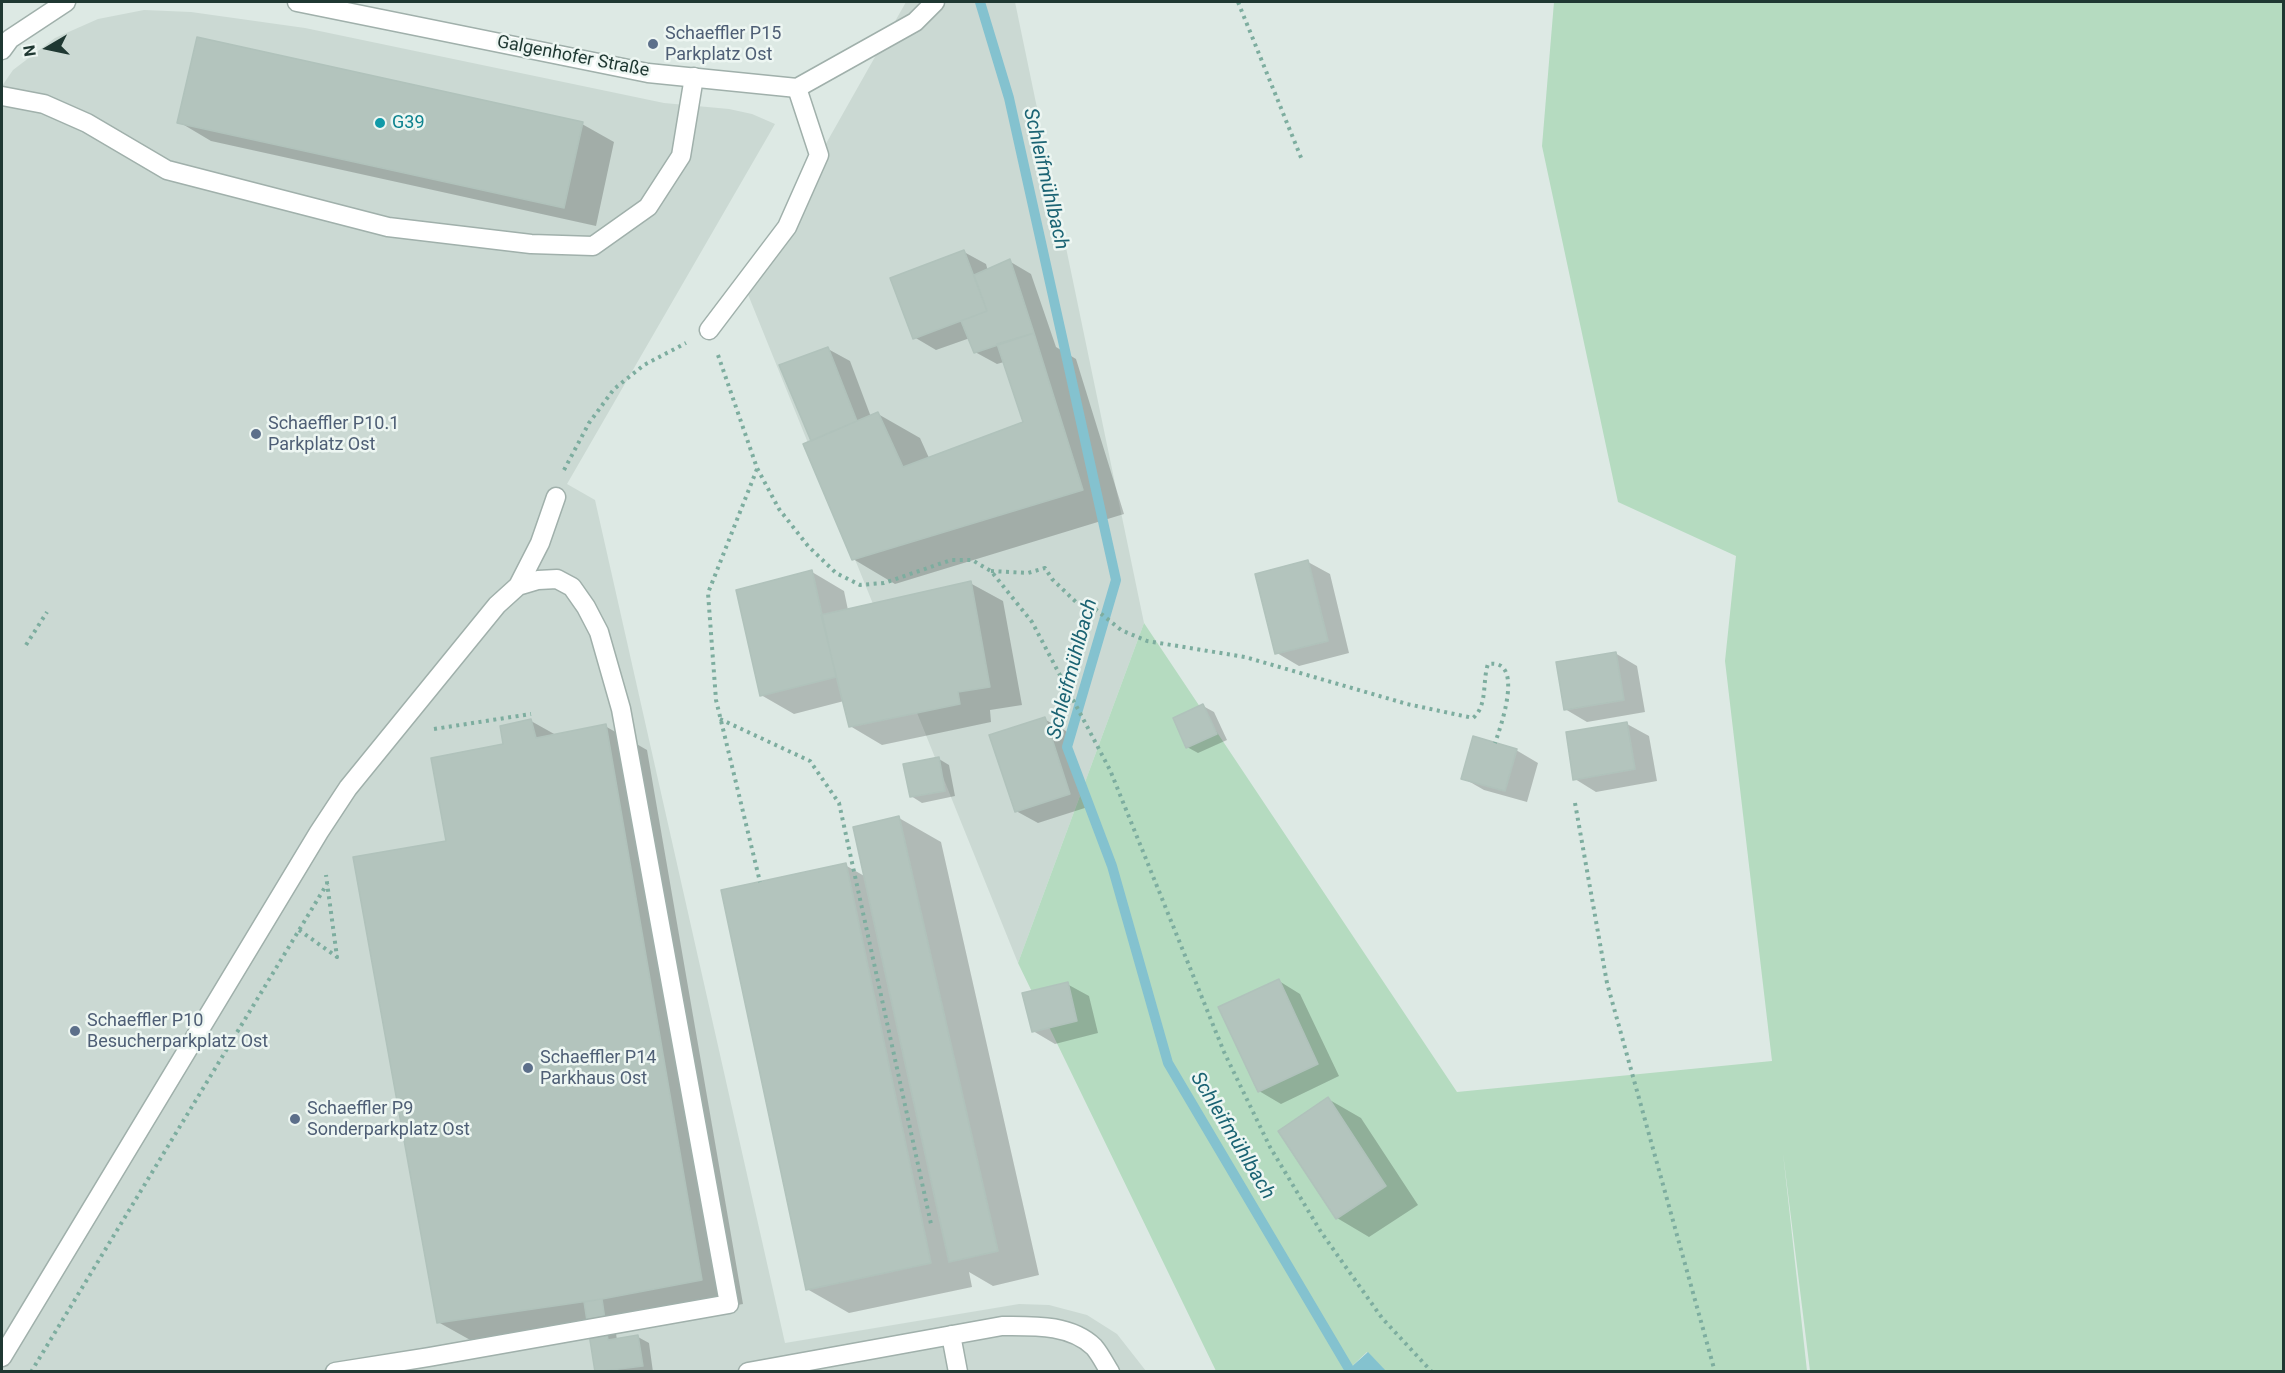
<!DOCTYPE html>
<meta charset="utf-8">
<style>
body{margin:0}
#map{position:relative;width:2285px;height:1373px;overflow:hidden;background:#dde9e4;font-family:Roboto,sans-serif}
canvas{display:block}
.frame{position:absolute;inset:0;border:3px solid #1f3832;pointer-events:none}
.north{position:absolute;left:18px;top:18px;width:60px;height:60px;-webkit-text-stroke:4px #edf6f2;paint-order:stroke;rotate:261deg;font-size:16px;font-weight:700;line-height:24px;text-align:center;color:#1f3832}
.north::after{content:'';display:block;margin:auto;width:21px;height:27px;background:#1f3832;clip-path:polygon(50% 0,100% 100%,50% 72%,0 100%)}
</style>
<div id="map">
<canvas width="2285" height="1373"></canvas>
<div class="frame"></div>
<div class="north">N</div>
</div>
<script>
const g = document.querySelector('canvas').getContext('2d');
g.lineJoin = 'round';
function fillPath(path, color) {
  g.fillStyle = color;
  g.fill(path, 'evenodd');
}
function trace(path, color, width, dash) {
  g.strokeStyle = color;
  g.lineWidth = width;
  g.lineCap = dash ? 'butt' : 'round';
  g.setLineDash(dash || []);
  g.stroke(path);
}
function write(font, color, halo, rows, align = 'center') {
  g.font = font + ' Roboto,sans-serif';
  g.lineWidth = 5;
  g.setLineDash([]);
  g.textBaseline = 'middle';
  g.strokeStyle = halo;
  g.fillStyle = color;
  for (const [text, x, y, turn = 0] of rows) {
    g.save();
    g.translate(x, y);
    g.rotate((+turn || 0) * Math.PI / 180);
    g.textAlign = isNaN(turn) ? turn : align;
    if (halo) g.strokeText(text, 0, 0);
    g.fillText(text, 0, 0);
    g.restore();
  }
}
const built = new Path2D(`
 M906,2H1015L1144,623L1018,963L745,287Z
 M144,10L191,12L305,28L664,103L729,109L752,114L775,124L567,484L595,500L785,1343L1019,1304L1049,1305L1087,1315L1117,1334L1146,1371L2,1372V86L13,70L55,38L98,19Z`);
const green = new Path2D(`
 M1554,2H2283V1371H1810L1783,1153L1807,1371L1386,1372L1367,1352L1349,1369V1371H1216L1018,963L1144,623L1457,1092L1772,1061L1725,661L1736,556L1618,502L1542,146Z`);
const water = new Path2D(`
 M1368,1352L1386,1371H1349V1369Z`);
const shadow = new Path2D(`
 M179,122L582,124L614,142L596,226L211,141Z
 M964,252L986,264L988,271L1009,261L1031,274L1056,347L1076,359L1124,514L895,584L853,559L813,442L828,349L850,361L871,417L878,414L920,438L929,458L1025,423L1004,362L997,364L975,352L970,338L936,350L914,337Z
 M1308,562L1330,574L1349,653L1299,666L1277,653Z
 M812,572L844,591L848,610L970,583L1003,601L1022,705L990,710L991,722L882,745L850,726L844,701L794,714L761,695Z
 M1615,653L1637,666L1645,712L1587,722L1565,709Z
 M1203,706L1214,712L1227,740L1198,753L1187,747Z
 M1044,719L1066,731L1091,806L1038,823L1016,811Z
 M531,721L556,735L605,726L647,750L743,1304L615,1327L617,1340L638,1337L649,1343L653,1372H597L590,1331L481,1346L438,1322L447,842L505,745Z
 M1627,724L1649,736L1657,781L1596,792L1575,779Z
 M1516,750L1538,763L1527,802L1484,790L1463,778Z
 M939,759L949,765L955,796L922,803L911,796Z
 M899,818L941,842L1039,1275L993,1286L969,1272L972,1287L849,1313L807,1289L845,865L866,877Z
 M1279,981L1300,994L1339,1076L1281,1104L1259,1091Z
 M1067,984L1089,996L1098,1033L1055,1044L1033,1031Z
 M1328,1099L1361,1118L1418,1205L1369,1237L1337,1218Z`);
const stream = new Path2D(`
 M980,2L1009,98L1116,580L1067,747L1112,866L1168,1063L1349,1369`);
const building = new Path2D(`
 M197,37L583,122L564,208L177,123Z
 M964,250L987,311L913,339L890,278Z
 M1010,259L1034,333L974,353L961,321L987,311L974,275Z
 M1034,333L1083,490L852,560L803,444L878,412L903,467L1023,422L997,344Z
 M828,347L857,421L811,441L779,365Z
 M1308,560L1328,641L1275,654L1255,574Z
 M812,570L836,677L760,696L736,590Z
 M971,581L990,687L958,692L960,704L849,727L821,615Z
 M1616,652L1624,700L1564,710L1556,662Z
 M1203,704L1217,734L1186,748L1173,718Z
 M1045,717L1070,794L1015,812L989,735Z
 M531,719L536,738L606,724L702,1280L602,1299L437,1323L353,857L446,841L431,758L503,744L500,726Z
 M1627,722L1635,769L1573,780L1566,732Z
 M1473,736L1517,749L1505,791L1461,779Z
 M939,757L945,791L910,797L903,764Z
 M899,816L998,1251L949,1262L853,827Z
 M846,863L931,1263L806,1290L721,890Z
 M1279,979L1318,1064L1258,1092L1218,1007Z
 M1068,982L1077,1021L1032,1032L1022,993Z
 M1328,1097L1386,1186L1336,1219L1278,1131Z
 M602,1299L608,1340L638,1335L643,1366L595,1372L584,1302Z`);
const path = new Path2D(`
 M1238,2L1302,160
 M718,355L757,468L779,509L808,546L836,573L860,585L884,583L951,560H972L991,571L1032,622L1110,770L1224,1052L1270,1147L1321,1232L1382,1318L1432,1372
 M757,469L708,593L716,700L760,882
 M564,470L589,423L614,389L644,365L686,343
 M991,571L1028,573L1045,568L1052,579L1077,603L1092,600L1094,608L1121,630L1147,641L1245,657L1407,704L1473,718C1488,705 1482,682 1488,664C1525,658 1501,726 1495,743
 M26,645L47,612
 M720,719L810,761L839,803L931,1224
 M434,729L531,714
 M1575,803L1607,983L1715,1372
 M299,930L337,957L326,875
 M31,1372L327,884`);
const lane = new Path2D(`
 M2,96L44,104L87,123L167,170L388,227L531,244L593,246L648,207L681,156L694,77
 M709,330L787,227L819,155L797,88
 M518,586L540,543L556,497
 M951,1335L958,1372
 M2,1357L319,832L348,788L497,605L518,586L538,580L557,579L572,587L586,607L599,632L621,709L729,1304L429,1357L335,1372
 M748,1372L1002,1326C1033,1326 1070,1324 1094,1347C1100,1354 1105,1364 1110,1372`);
const street = new Path2D(`
 M297,2L648,73L797,88L915,22L935,2
 M2,50L10,39L66,2`);
const markers = [
 [653,44,6,"#5c6f8a"],
 [380,123,6,"#0f9aa8"],
 [256,434,6,"#5c6f8a"],
 [75,1031,6,"#5c6f8a"],
 [528,1068,6,"#5c6f8a"],
 [295,1119,6,"#5c6f8a"]
];
const serviceNames = [
 ["Schaeffler P15",665,34],
 ["Parkplatz Ost",665,55],
 ["Schaeffler P10.1",268,424],
 ["Parkplatz Ost",268,445],
 ["Schaeffler P10",87,1021],
 ["Besucherparkplatz Ost",87,1042],
 ["Schaeffler P14",540,1058],
 ["Parkhaus Ost",540,1079],
 ["Schaeffler P9",307,1109],
 ["Sonderparkplatz Ost",307,1130]
];
const streetNames = [
 ["Galgenhofer Straße",573,57,11]
];
const cultureNames = [
 ["G39",392,123]
];
const waterNames = [
 ["Schleifmühlbach",1045,179,77],
 ["Schleifmühlbach",1073,669,-75],
 ["Schleifmühlbach",1232,1136,59]
];
fillPath(built, '#cbd9d3');
fillPath(green, '#b5dbc0');
fillPath(water, '#84c2cf');
fillPath(shadow, '#0003');
trace(stream, '#84c2cf', 10);
fillPath(building, '#b3c4bd');
trace(building, '#b0c2bb', 1.5);
trace(lane, '#a0b0ab', 21);
trace(street, '#a0b0ab', 21);
trace(path, '#7dad9f', 4, [3, 4.5]);
trace(lane, '#fff', 18);
trace(street, '#fff', 18);
for (const [x, y, r, color] of markers) {
  const dot = new Path2D();
  dot.arc(x, y, r, 0, 2 * Math.PI);
  g.fillStyle = color;
  g.fill(dot);
  trace(dot, '#edf6f2', 2);
}
write('18px', '#4e5e75', '#edf6f2', serviceNames, 'left');
write('18px', '#1f3832', '#edf6f2', streetNames);
write('18px', '#0d838f', '#edf6f2', cultureNames, 'left');
write('italic 20px', '#1a6373', '#edf6f2', waterNames);
</script>
